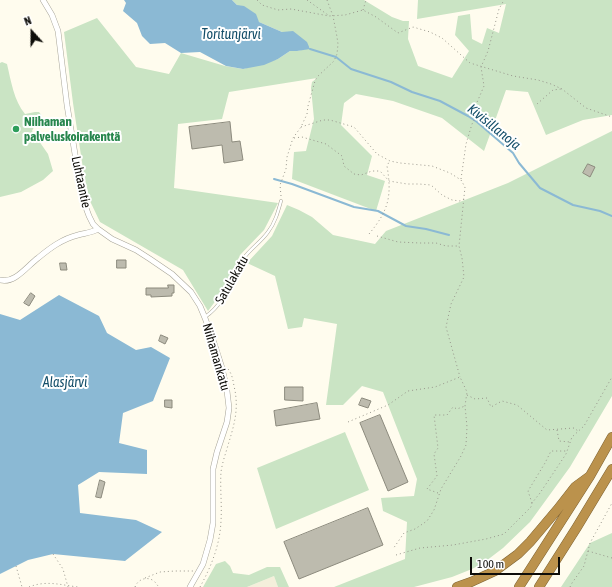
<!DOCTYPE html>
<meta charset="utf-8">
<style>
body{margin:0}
#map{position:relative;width:612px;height:587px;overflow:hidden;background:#fffcee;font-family:"Asap Condensed",sans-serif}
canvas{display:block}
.north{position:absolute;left:12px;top:12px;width:40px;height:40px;-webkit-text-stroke:3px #fff;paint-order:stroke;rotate:339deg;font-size:11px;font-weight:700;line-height:16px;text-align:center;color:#0e0d09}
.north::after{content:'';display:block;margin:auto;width:14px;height:18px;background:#0e0d09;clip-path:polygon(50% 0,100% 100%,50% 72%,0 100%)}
.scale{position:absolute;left:470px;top:557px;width:90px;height:18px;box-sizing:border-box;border:2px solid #0e0d09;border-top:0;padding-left:5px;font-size:12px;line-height:14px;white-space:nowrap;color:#0e0d09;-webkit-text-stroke:3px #fff;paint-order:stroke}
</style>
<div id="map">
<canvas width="612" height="587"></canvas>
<div class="north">N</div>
<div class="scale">100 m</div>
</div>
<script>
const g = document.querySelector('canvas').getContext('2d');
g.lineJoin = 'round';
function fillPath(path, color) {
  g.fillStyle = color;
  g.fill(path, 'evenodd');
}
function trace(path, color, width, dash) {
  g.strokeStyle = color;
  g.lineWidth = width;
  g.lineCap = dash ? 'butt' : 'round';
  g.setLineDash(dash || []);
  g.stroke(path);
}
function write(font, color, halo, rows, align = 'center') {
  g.font = font + ' "Asap Condensed",sans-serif';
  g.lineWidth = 4;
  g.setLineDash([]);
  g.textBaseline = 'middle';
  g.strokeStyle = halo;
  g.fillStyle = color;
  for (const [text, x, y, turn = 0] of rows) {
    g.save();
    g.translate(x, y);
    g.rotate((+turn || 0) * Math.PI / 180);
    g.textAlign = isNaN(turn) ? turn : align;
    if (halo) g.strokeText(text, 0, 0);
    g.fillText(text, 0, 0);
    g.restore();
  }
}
const built = new Path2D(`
 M274,576L278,587H247Z`);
const green = new Path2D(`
 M232,0H364L392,17L403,21H409L408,39L418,66L452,78L469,51L455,35L458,16L470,14L472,39L482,44L487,28L499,33L506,4L417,19L418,0H612V115L583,120L546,135L528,92L506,90L484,151L442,118L393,101L356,94L344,103L341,125L372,156L367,175L385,181L376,211L292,179L294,152L306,151L314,119L311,88L312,82L317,78L229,92L222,119L178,124L174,188L278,203L264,230L240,255L228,284L208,311L183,270L100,222L90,201L84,175L73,103L64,32L97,18L136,67L169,74L181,53L225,66L243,69L278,59L290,51H297L310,48L282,32L259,22L237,5Z
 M2,62L7,64C11,81 14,101 25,114L35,112H39L42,116L40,124L34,127L32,131L48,154L53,171L43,180L21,192L0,197V63Z
 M612,131V396L570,467L530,522L503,548L486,561L472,569L452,577L414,587H334L405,559L407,522L383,511L381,498L414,496L417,479L383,392L362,386L343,405H326L337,324L304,318L302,327L288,329L275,276L247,263L272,236L287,205L299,210L312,217L333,235L375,244L386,231L508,183Z
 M345,432L369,490L276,529L257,468Z
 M612,533V587H561L590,543Z
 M225,561L230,566L233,573L249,575L267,567H280L289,587H278L274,576L247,587H203L216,564Z`);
const water = new Path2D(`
 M124,0H232L237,5L244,6L256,14L259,22L282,32L293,31L307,42L310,49L297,51H290L278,59L264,65L243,69L226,66L200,52L181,53L165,43L150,44L142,36L137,23L123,11L126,3Z
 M59,295L99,316L107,333L136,350L151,347L170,358L153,401L123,413L119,443L147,450V474L99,472L78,485L80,513L136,520L162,532L125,561L53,554L28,560L0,574V314L20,320Z`);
const stream = new Path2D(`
 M310,49L336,57L351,69L391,82L412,92L440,101L468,116L477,122L513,153L519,163L540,188L573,205L600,211L612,216
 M274,179L292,184L354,207L378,211L406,226L426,229L449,235`);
const building = new Path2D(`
 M31,116L32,117L34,116L36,121L28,124L26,118Z
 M230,122L232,142L240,141L243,160L224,163L222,145L192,149L189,127Z
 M588,164L595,167L590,177L583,173Z
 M117,260H126V268H117Z
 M60,263H66L67,270H61Z
 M168,285H174V293H172V296L151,297V295H146V288H168Z
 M31,293L35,296L29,306L24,303Z
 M161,335L168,338L165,344L159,341Z
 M285,387H303V401L285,400Z
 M362,398L371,401L368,408L359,405Z
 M165,400H172V408L165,407Z
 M317,403L320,419L276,426L274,411Z
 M380,415L408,482L388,491L360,423Z
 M100,480L105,482L101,498L96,497Z
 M368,508L383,545L299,579L284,542Z`);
const path = new Path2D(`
 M257,0L262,5L278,10L291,9L329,16L345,15L363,10L376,17L398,33L413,27L430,32L442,38L470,63L513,76L538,80L551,84L562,89L586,108L612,117
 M307,0L328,15
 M363,10L366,0
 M537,104L553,90L561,89
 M301,127L323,120H330L354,127L377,154L390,161L400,163L432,166L450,173L461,180L465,187L459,246L462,258L464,277L451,304L446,327L460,377
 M294,138L302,137L326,144L342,156L344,166L354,174L361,175L372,171H380L389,181L407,184H419L431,185L442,195L452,200L460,201L464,199
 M461,179L466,144L472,124L476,117L475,107L484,86L481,67L488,51L499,9L504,0
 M281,196L280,185L286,169L287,157L293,138L301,127L307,114L308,106L315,81L317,77L334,61L337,54L338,44L337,37L333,16L327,0
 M369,234C389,210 392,196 387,166L389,162
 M377,236L398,242L420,243H436L446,246H459
 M467,395L475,399L487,398L491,407L502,401L517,405L547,430L574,428L578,431
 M348,422L388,405L408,391L435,387L460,377L467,392L465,406L467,427L466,445L461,456L441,489L434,510L427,521L415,529L404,533L393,549
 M557,430L559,441L570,442
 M438,493L427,489L437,476L434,454L438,448L434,415H447L453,407L457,409L465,406
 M532,503L528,491L545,463L551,451H566
 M588,551L612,558
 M53,554L63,569L68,587
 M396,555L420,548L453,545L486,539L504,534L531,507L532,503L540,493L566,454L572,437L584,426L612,377
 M16,566L22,587
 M145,578L160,572L175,571H193
 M29,587C46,580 61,585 78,587
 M135,587C138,579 147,576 154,581C156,583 157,585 159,587
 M200,587C211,567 220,545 221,521C222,505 220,488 221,472C222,465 224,458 226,452C233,428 240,411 234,386C233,380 232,374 228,369
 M570,587L572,583L584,566L590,543L612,503`);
const service = new Path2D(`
 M205,317C221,306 228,290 236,273C238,268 240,263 243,259C250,249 261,242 268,232C275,223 278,212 281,201`);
const minor = new Path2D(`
 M43,0L52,15L58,31L67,105L82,197L89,216L93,224L98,229L112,239L136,250L150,259L172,274L191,292L200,306L205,318L214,343L222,368L227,391L229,408L227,422L217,452L213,469V523L210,540L203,564L190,587
 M0,280C15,284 27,266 38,258C50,248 62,239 78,235C85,233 91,233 98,229`);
const motorway = new Path2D(`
 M457,587L471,582L495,571L518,554L530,542L557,510L575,487L590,476
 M519,587L590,476L612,437
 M539,587L577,527L612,469`);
const markers = [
 [16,129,4,"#2e9e5b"]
];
const leisureNames = [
 ["Niihaman",24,122],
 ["palveluskoirakenttä",24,137]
];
const streetNames = [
 ["Luhtaantie",81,182,78],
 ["Satulakatu",232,280,-60],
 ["Niihamankatu",216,357,74]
];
const waterNames = [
 ["Toritunjärvi",231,35],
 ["Kivisillanoja",494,127,39],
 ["Alasjärvi",65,383]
];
fillPath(built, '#f4efdb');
fillPath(green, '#cae4c4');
fillPath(water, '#8bb9d4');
trace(stream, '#8bb9d4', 2);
fillPath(building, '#bdbbae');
trace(building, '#8c8a7d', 1);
trace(service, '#a7a498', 3.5);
trace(minor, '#a7a498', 6);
trace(motorway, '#7e6335', 10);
trace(path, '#98968c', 1, [1, 3]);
trace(service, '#fff', 2.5);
trace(minor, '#fff', 5);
trace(motorway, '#bb924c', 9);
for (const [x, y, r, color] of markers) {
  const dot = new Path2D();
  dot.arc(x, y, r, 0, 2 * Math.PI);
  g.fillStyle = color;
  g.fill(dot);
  trace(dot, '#fff', 1.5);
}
write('bold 13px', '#27864d', '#fff', leisureNames, 'left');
write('13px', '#0e0d09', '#fff', streetNames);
write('italic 14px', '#134e69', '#fff', waterNames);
</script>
